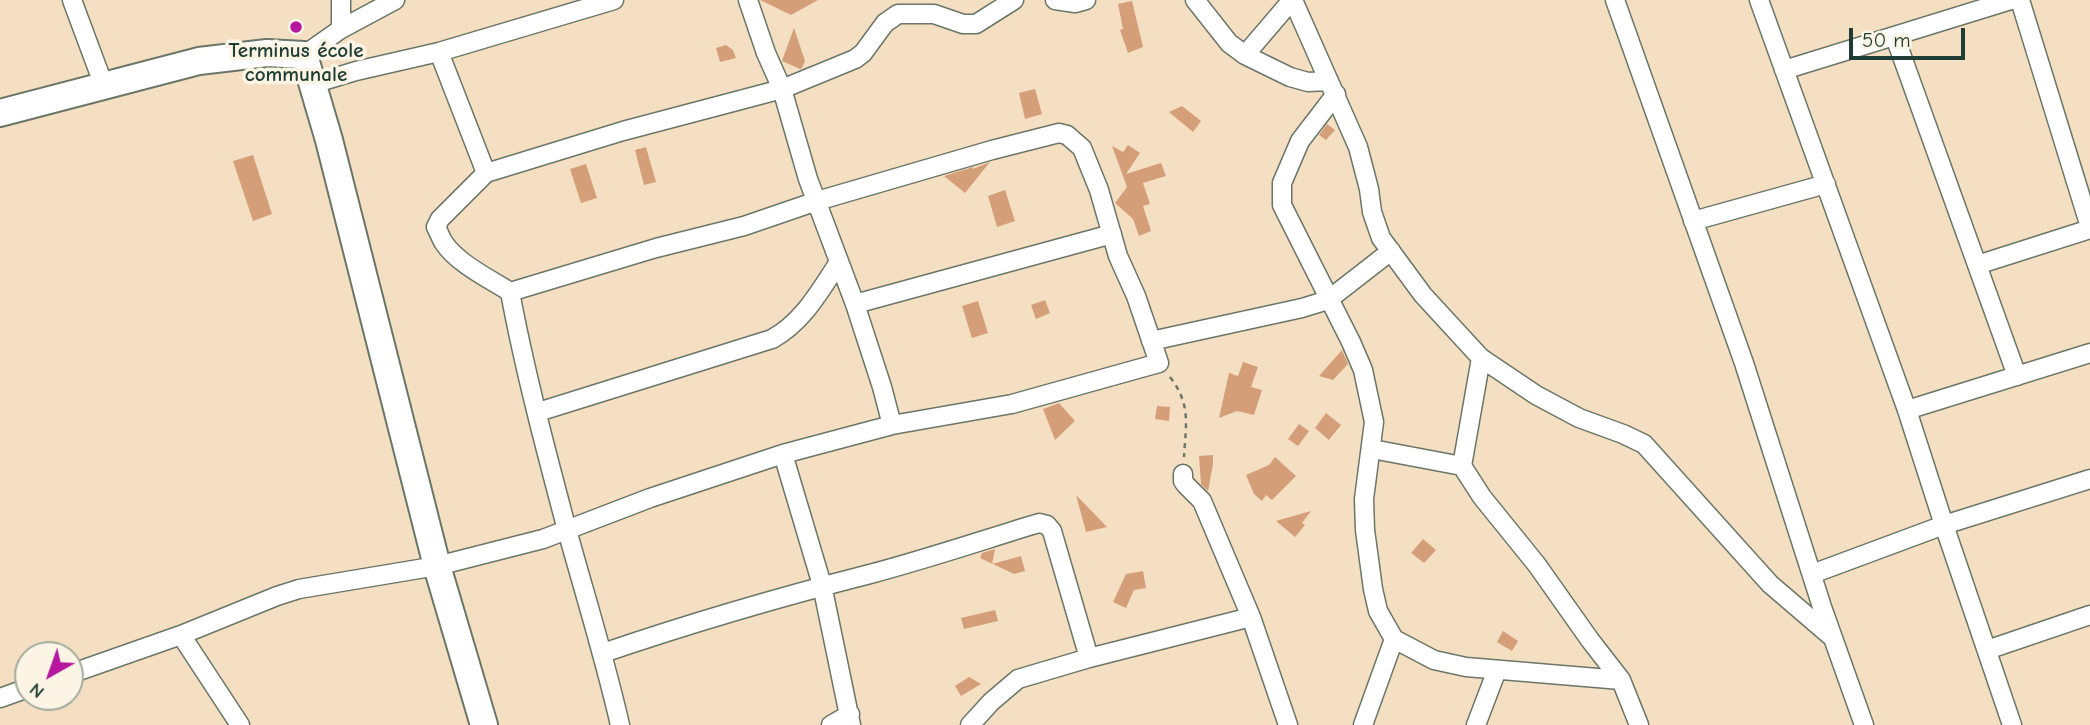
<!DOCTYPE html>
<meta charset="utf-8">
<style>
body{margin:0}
#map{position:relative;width:2090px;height:725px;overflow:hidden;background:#f5dfc3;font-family:"Comic Neue",sans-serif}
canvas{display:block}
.north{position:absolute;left:14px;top:641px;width:70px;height:70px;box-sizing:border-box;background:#fcf5e5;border:2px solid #a4ab9e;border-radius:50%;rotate:220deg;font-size:19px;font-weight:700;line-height:28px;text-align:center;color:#1f3d34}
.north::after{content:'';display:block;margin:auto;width:24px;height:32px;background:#b5179e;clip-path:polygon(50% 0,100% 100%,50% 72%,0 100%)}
.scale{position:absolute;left:1849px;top:28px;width:116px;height:32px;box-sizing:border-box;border:4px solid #1f3d34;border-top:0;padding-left:9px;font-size:21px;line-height:24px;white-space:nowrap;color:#1f3d34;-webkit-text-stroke:5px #fcf5e5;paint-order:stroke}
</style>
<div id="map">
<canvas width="2090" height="725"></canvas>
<div class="north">N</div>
<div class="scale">50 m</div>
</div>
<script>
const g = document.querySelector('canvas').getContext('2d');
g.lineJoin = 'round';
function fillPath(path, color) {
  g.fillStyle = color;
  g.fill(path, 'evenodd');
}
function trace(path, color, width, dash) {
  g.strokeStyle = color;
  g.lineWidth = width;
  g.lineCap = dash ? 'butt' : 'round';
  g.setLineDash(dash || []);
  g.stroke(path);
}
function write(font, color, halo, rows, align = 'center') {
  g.font = font + ' "Comic Neue",sans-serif';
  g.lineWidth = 7;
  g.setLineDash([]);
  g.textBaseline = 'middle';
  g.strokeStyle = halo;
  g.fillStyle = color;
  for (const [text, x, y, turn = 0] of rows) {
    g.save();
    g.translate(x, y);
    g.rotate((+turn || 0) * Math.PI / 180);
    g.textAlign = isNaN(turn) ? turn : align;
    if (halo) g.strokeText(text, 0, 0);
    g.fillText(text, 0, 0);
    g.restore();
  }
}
const building = new Path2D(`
 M760,0H818L791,15Z
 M1132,1L1143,47L1128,53L1120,30L1123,29L1118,4Z
 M794,28L805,61L802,68L800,69L782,61Z
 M726,45L733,50L736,58L720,62L716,48Z
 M1035,89L1042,114L1025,119L1019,93Z
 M1182,106L1201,121L1193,132L1169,112Z
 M1327,124L1335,130L1326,140L1319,135Z
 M1128,145L1140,153L1126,174L1161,163L1166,176L1143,183L1150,204L1143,206L1151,231L1139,236L1133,219L1115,203L1127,187L1112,146L1123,152Z
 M646,147L656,182L644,185L635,150Z
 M253,155L272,214L253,221L233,161Z
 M990,162L965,193L944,176L973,167V169Z
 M586,164L597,198L581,203L570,169Z
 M1005,190L1015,221L997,227L988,196Z
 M1045,300L1050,313L1036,319L1031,305Z
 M978,301L988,333L972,338L962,306Z
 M1342,350L1348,364L1333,380L1319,376Z
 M1243,362L1258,367L1251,387L1262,390L1254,415L1237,411L1219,418L1229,373L1238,376Z
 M1059,403L1075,421L1055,440L1043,409Z
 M1157,406L1170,407L1169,421L1155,419Z
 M1326,413L1341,425L1329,440L1315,428Z
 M1299,424L1309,431L1298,446L1288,439Z
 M1213,455V464L1208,491L1201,484L1199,456Z
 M1275,457L1296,476L1272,500L1266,495L1262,501L1254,494L1246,475L1269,465Z
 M1076,495L1107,527L1086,532Z
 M1311,511L1302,523L1305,525L1295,537L1276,521Z
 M1423,539L1436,550L1424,563L1411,553Z
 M995,549L992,564L1021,556L1025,571L1014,574L980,558L982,553Z
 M1143,571L1146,588L1134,590L1126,608L1113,602L1126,574Z
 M995,610L998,621L964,629L961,618Z
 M1503,631L1518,641L1512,651L1497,642Z
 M969,677L981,684L961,696L955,686Z`);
const path = new Path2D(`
 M1170,377C1191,404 1186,424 1184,457`);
const street = new Path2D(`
 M72,0L104,86
 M1055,0L1075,3L1086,0
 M1195,0L1229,43L1245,55L1290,77L1308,82L1329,81
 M1293,0L1358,147L1369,189L1372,212L1381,238L1423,295L1481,358L1536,395L1579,418L1623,434L1644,444L1770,584L1833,638
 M1615,0L1744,363L1822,607L1864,725
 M1759,0L1907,410L1944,525L2012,725
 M2020,0L2090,227
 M341,29V0
 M1895,37L2017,376
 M439,52L486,173L623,131L782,89L855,59L863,53L885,23L898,14H934L963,24H976L1014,0
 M304,55L341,29L395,0
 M1245,55L1292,0
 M1784,70L2011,0
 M313,84L356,71L439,52L614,0
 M1336,94L1300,141L1282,183V205L1351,342L1363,370L1374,422L1364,499L1365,530L1373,589L1378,611L1394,639L1434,660L1466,667L1621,680
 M486,173L440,219L436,227C439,232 441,239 444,243C457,263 490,279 510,292L656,248L744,226L817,201L992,150L1059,133L1067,135L1082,148L1099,190L1118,256L1136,296L1159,363L1012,404L892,425
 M1693,221L1826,184
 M1977,265L2090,229
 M510,292C525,372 546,451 567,530C585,595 605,659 620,725
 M855,304L1112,234
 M1151,341L1302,308L1328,300L1391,251
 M1481,358L1462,466L1482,497L1537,565L1590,640L1621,680L1639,725
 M1907,410L2090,353
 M538,412L772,339C803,322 820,291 839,262
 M1372,449L1462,466
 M783,454L822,585L851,725
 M1183,474V481L1186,485L1202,501L1251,617L1288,725
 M1812,574L1944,525L2090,479
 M181,635L240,725
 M1987,650L2090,615
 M603,653C691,623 780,597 870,574C927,559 983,540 1039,523L1047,525L1052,531L1089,658
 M70,674L181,635L277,596L299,589L437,566L543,539L650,498L783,454L892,425L882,387L855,304L808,179L782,89L766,53L748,0
 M0,698L28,688
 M831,725L850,714
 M970,725L991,702L1018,679L1089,658L1251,617
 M1363,725L1394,639
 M1476,725L1497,670`);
const secondary = new Path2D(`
 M0,113L199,61L267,53L304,55L329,140L437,566L484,725`);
const markers = [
 [296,27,7,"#b5179e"]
];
const poiNames = [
 ["Terminus école",296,51],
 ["communale",296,75]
];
fillPath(building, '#d49f78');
trace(street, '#6a7666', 21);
trace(secondary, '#6a7666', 30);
trace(path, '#6a7666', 2.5, [5, 5]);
trace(street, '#fff', 18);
trace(secondary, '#fff', 26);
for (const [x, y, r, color] of markers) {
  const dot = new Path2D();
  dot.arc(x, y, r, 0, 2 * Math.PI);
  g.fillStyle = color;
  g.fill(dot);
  trace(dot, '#fcf5e5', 2.5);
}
write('bold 21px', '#1f3d34', '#fcf5e5', poiNames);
</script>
